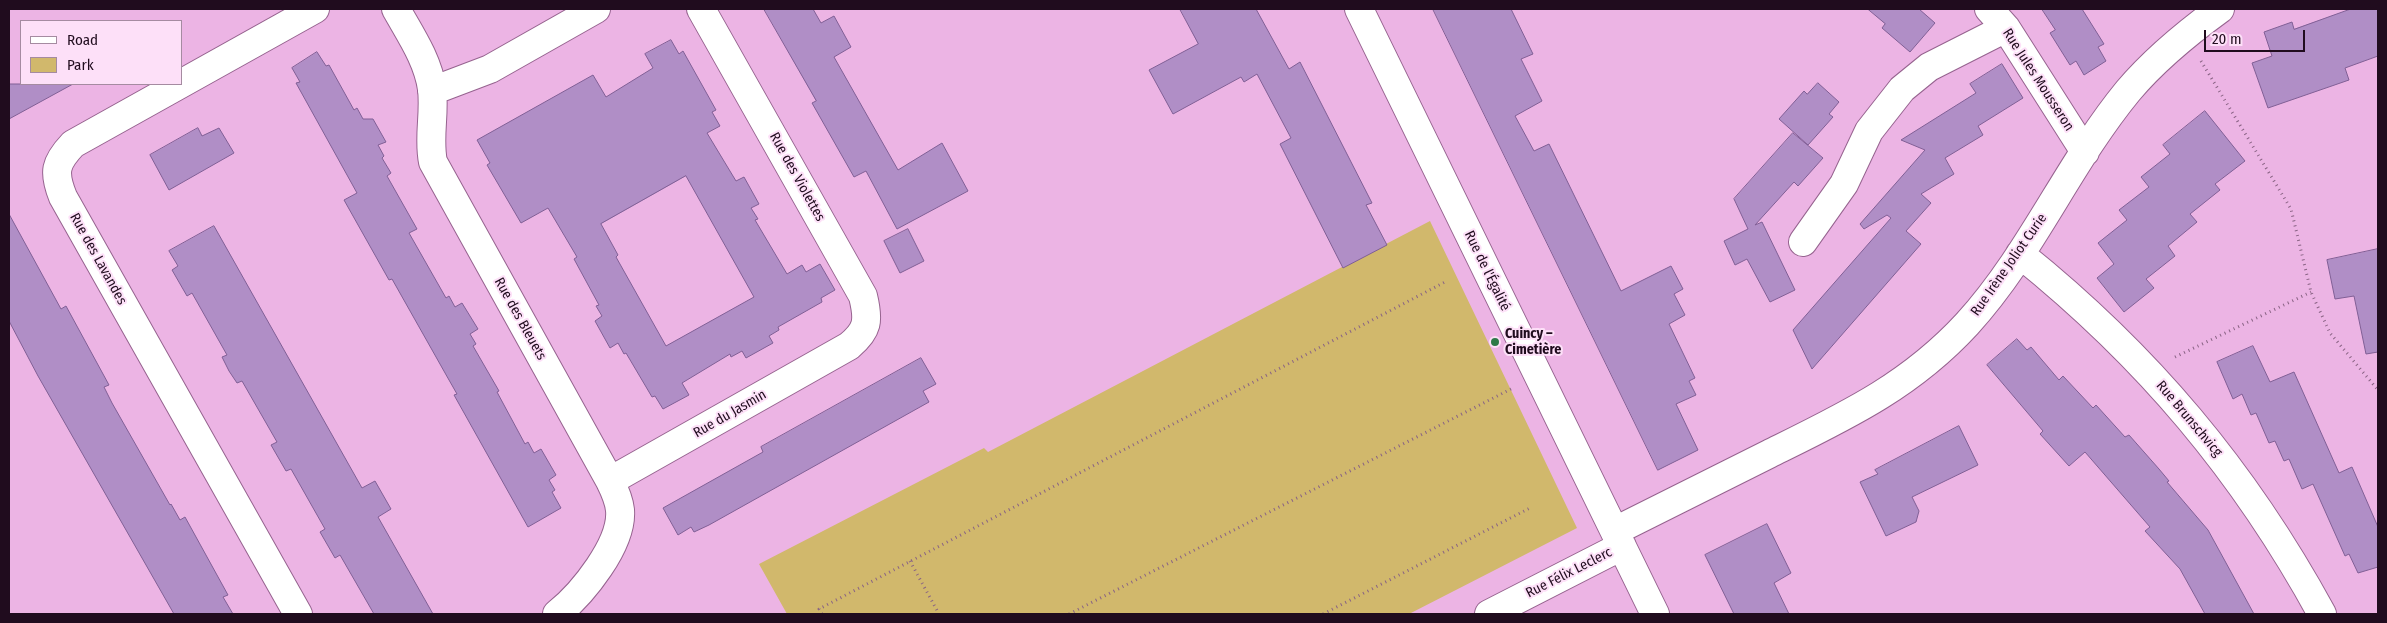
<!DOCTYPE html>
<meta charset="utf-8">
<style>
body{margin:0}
#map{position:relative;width:2387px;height:623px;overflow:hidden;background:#ecb4e4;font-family:"Fira Sans Condensed",sans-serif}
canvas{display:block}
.frame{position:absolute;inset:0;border:10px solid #200c1e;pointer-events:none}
.legend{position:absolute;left:20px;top:20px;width:162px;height:65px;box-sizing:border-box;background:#fde0f8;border:1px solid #a58ba1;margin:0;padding:6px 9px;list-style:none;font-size:15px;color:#200c1e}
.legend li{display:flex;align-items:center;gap:10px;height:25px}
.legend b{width:25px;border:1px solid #a58ba1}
.scale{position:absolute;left:2204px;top:30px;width:101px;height:22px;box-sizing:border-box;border:2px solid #200c1e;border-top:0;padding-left:6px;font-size:15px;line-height:18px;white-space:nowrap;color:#200c1e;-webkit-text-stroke:4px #fde0f8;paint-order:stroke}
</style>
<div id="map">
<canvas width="2387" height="623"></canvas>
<div class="frame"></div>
<ul class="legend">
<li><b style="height:6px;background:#fff"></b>Road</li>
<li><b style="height:14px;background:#d1b86c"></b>Park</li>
</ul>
<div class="scale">20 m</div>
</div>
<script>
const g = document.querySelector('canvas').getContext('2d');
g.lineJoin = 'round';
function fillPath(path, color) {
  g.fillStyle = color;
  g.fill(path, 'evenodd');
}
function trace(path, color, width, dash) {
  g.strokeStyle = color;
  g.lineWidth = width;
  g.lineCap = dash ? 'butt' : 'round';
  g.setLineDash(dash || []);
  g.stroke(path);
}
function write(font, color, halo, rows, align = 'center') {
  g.font = font + ' "Fira Sans Condensed",sans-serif';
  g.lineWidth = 4;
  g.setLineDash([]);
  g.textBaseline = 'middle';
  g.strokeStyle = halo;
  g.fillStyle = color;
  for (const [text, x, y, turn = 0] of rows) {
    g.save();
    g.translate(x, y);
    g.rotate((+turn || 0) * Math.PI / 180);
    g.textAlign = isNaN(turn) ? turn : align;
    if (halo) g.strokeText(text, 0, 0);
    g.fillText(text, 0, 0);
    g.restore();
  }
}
const green = new Path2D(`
 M1430,221L1577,528L1409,614H787L759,564L984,448L988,452Z`);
const building = new Path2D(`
 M764,9H813L821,23L834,16L851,47L834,57L898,170L942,143L968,191L897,229L866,171L854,177L812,103L816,101Z
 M1180,9H1256L1289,69L1300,62L1372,203L1366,205L1387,245L1343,268L1280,144L1291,138L1257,74L1244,82L1241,77L1173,114L1149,70L1198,44Z
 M1433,9H1511L1533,54L1521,59L1542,101L1515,116L1534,151L1549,144L1621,291L1671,266L1683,289L1674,294L1685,315L1669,324L1695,378L1689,381L1696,395L1676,404L1698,450L1658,470Z
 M1868,9H1919L1935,23L1910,52L1882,28L1885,24Z
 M2042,9H2082L2104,44L2098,47L2106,61L2084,75L2076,61L2070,65L2050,33L2055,30Z
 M2351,9H2378V56L2345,68L2349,80L2268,108L2252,63L2272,56L2264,32L2292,22L2294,29Z
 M671,40L679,54L683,51L716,110L712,112L720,126L707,133L736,181L744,177L759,204L751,208L758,219L755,220L787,274L802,265L806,272L820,264L835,290L821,298L822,302L778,327L779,330L769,336L773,343L746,358L742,351L731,357L730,354L682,383L689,395L663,409L655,396L652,397L626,353L624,354L618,343L610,348L595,321L602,316L596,306L599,305L574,259L577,257L548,208L521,223L487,165L490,163L477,140L593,75L606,97L653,68L645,54ZM686,176L754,297L666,346L616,257L618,255L601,224Z
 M317,52L326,66L329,65L354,110L357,108L363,119H373L386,142L378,145L384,156L382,158L391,173L387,176L417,229L409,233L446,298L449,296L455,307L462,303L478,329L470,334L476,344L473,346L499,391L497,392L525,444L528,442L534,453L541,449L556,475L549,480L555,490L552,492L561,508L528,527L454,395L457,394L449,380L392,279L389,280L344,200L357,193L296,83L300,82L292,68Z
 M2002,64L2023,98L1978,126L1983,135L1945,158L1954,174L1921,194L1931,203L1906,231L1921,244L1812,369L1793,330L1891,218L1887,215L1864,229L1860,224L1925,150L1901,140L1976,93L1970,84Z
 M1818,83L1839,102L1829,114L1833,117L1808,145L1779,119L1804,91L1807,94Z
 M9,84H73L9,119Z
 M2205,111L2245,161L2215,184L2220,190L2190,214L2197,222L2168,246L2175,256L2146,279L2154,288L2124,312L2097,278L2114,264L2098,243L2127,220L2119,210L2149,187L2141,177L2170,154L2163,145Z
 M198,128L202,136L219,128L234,153L169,190L150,155Z
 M1793,133L1823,158L1798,186L1794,182L1755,225L1762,222L1795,290L1770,302L1747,259L1735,265L1724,241L1748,229L1734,199Z
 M9,214L61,309L66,306L109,385L104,387L112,403L170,505L171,504L180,520L185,517L228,595L223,597L233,614H174L38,376L9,321Z
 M214,226L362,488L375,481L391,509L378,517L433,614H374L340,555L335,558L320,532L325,529L291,469L286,471L271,445L277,442L242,381L237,383L229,371L222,357L227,355L192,293L187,296L172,270L178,266L169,251Z
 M908,229L924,261L900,273L884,241Z
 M2378,249V352L2366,354L2354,296L2335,299L2327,260Z
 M2017,339L2027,350L2031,347L2059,380L2063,376L2093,408L2096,405L2125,437L2129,435L2159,469L2169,481L2167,482L2208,530L2254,614H2205L2180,569L2145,531L2150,527L2085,452L2069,466L2040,434L2043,431L1987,365Z
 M2253,346L2270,382L2294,372L2339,473L2352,467L2378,527V567L2358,573L2349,554L2345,556L2313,484L2302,489L2289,459L2284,461L2275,441L2269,443L2256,413L2251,415L2242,394L2233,399L2217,362Z
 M921,358L936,384L923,391L929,402L709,525L694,532L691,527L678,535L663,508L763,452L761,447Z
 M1959,426L1978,465L1912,497L1919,511L1916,522L1886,536L1860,482L1878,474L1875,470Z
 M1767,524L1791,573L1774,583L1789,614H1734L1705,555Z`);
const path = new Path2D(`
 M2201,61L2291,209L2311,292L2330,333L2378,390
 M2175,357L2311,292
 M910,561L939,614
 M822,614L819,609L1445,282
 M1069,614L1511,389
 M1323,614L1530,508`);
const minor = new Path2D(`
 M396,9C410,34 428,60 432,89C435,114 428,138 433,162L610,481C615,491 619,500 620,510C623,544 582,594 557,614
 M1359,9L1655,614
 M1989,9L2006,28L2085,152
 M432,91L490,69L596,9
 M1803,242L1844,184L1869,131L1902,89L1929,67L2006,28
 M2020,254C2147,356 2244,471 2322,614
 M610,481L849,346C868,330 869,321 863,296L701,9
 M1615,531C1666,505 1718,480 1769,454C1844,417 1909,387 1967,324C2031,254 2068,164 2128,91C2155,59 2187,33 2220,9
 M298,614L63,197C53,172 55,163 73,144L315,9
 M1489,614L1622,546`);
const markers = [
 [1495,342,5,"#2e7948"]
];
const streetNames = [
 ["Rue Jules Mousseron",2038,80,57],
 ["Rue des Violettes",797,177,61],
 ["Rue des Lavandes",98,259,61],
 ["Rue Irène Joliot Curie",2009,265,-55],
 ["Rue de l'Égalité",1487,271,64],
 ["Rue des Bleuets",520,319,61],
 ["Rue du Jasmin",730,414,-30],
 ["Rue Brunschvicg",2189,419,50],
 ["Rue Félix Leclerc",1569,573,-27]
];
const poiNames = [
 ["Cuincy –",1505,334],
 ["Cimetière",1505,350]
];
fillPath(green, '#d1b86c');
fillPath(building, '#b08ec6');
trace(building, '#805f95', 1);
trace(minor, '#96638f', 30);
trace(path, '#896384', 3, [1, 4]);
trace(minor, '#fff', 28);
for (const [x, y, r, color] of markers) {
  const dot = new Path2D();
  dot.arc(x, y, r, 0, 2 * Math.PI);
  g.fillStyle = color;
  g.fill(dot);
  trace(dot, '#fde0f8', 2);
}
write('14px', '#200c1e', '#fde0f8', streetNames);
write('bold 14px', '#200c1e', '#fde0f8', poiNames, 'left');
</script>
